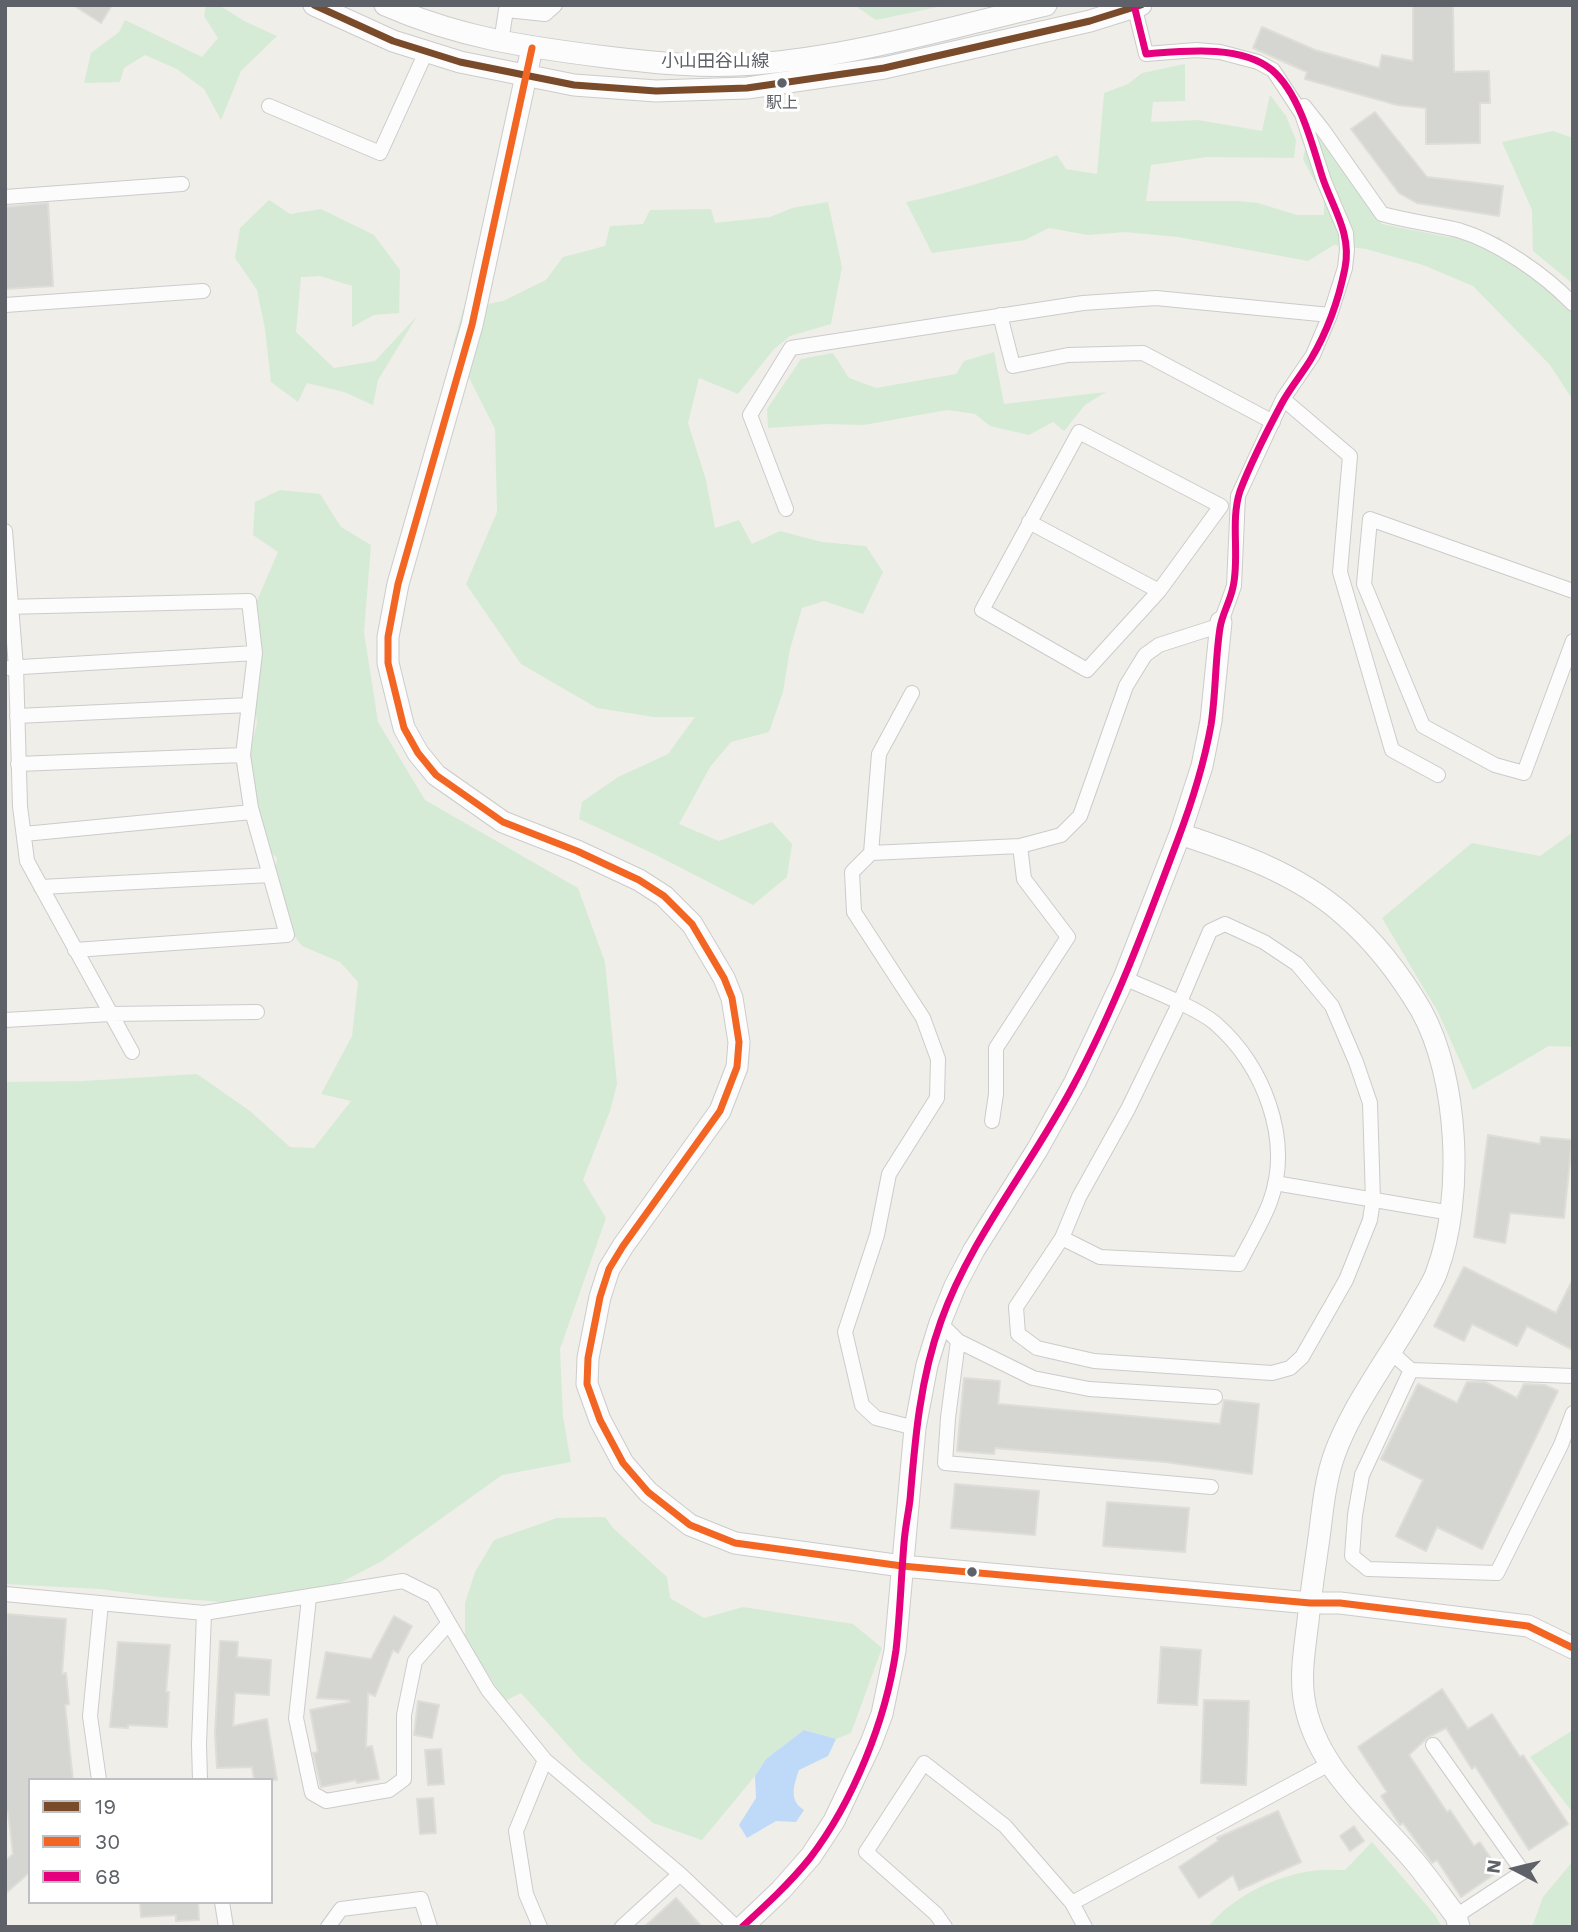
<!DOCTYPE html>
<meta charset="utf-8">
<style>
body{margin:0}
#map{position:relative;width:1578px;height:1932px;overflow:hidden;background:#efeee9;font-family:"Work Sans",sans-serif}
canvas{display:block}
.frame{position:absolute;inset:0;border:7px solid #5e6168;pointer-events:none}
.legend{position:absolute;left:28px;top:1778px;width:245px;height:126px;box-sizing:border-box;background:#fff;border:2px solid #bfc0c3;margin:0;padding:9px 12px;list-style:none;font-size:21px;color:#5e6168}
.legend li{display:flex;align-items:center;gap:14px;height:35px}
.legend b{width:35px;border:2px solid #bfc0c3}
.north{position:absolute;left:1480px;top:1834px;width:70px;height:70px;-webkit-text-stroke:5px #fff;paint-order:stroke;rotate:277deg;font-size:19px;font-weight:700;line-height:28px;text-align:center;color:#5e6168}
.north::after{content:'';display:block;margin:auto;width:24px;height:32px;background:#5e6168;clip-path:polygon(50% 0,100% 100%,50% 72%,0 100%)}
</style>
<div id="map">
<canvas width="1578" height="1932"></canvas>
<div class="frame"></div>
<ul class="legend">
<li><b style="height:9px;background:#7a4b2a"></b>19</li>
<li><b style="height:9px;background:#f26522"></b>30</li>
<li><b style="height:9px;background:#e5007d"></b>68</li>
</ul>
<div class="north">N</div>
</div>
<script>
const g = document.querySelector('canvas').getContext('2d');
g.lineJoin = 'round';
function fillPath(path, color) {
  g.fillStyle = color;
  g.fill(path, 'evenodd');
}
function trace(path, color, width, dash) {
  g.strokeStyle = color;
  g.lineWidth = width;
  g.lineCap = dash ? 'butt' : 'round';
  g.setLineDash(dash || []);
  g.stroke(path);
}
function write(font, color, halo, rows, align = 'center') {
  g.font = font + ' "Work Sans","Noto Sans JP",sans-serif';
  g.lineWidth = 6;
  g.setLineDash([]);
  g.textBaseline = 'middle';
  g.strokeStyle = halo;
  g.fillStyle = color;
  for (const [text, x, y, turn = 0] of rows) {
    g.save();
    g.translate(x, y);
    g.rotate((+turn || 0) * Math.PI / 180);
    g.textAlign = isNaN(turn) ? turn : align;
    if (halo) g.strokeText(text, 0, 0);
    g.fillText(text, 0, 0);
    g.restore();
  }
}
const green = new Path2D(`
 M206,5H219L244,21L277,36L241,71L221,120L204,89L177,69L145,55L124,68L120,82L84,83L91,53L119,32L125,20L202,57L218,38L204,16Z
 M854,5H947L876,20Z
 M1185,64V101L1153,102L1151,122L1198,120L1262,131L1270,95L1286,116L1296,140L1294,158L1207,157L1151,165L1146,201H1237L1258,203L1297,215H1324V199L1303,159L1310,128L1343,168L1382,224L1448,237H1499L1573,310V400L1550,365L1473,286L1423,265L1366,249L1334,245L1308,261L1178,237L1125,232L1088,235L1049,228L1025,240L932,253L906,202C959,191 1008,175 1057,155L1066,169L1097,174L1104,93L1128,84L1142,73Z
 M1553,131L1573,138V284L1533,251L1532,210L1502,142Z
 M269,200L290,214L321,209L374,235L400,270L399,313L374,315L352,327V286L320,276L301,277L296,332L334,368L375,361L417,316L378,380L373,405L344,392L307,383L298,402L271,382L265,329L257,290L235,258L240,228Z
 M828,202L842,267L831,324L790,336L774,349L738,394L699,378L688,423L706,480L715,528L739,520L752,544L780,531L822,542L866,546L883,572L863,614L824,601L802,608L790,649L783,692L769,732L731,742L710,767L679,824L719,841L772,822L792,844L787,877L753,905L656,855L579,819L582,802L618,777L668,754L695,717H654L597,708L521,664L466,584L497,512L495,429L453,346L463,309L503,301L546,280L563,257L605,246L610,226L643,224L650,210L711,209L715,223L770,217L792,208Z
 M994,352L1004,404L1106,392L1085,405L1064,431L1053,422L1029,435L990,426L975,414L947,410L864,425L828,424L768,428L767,409L801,359L833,353L849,378L876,388L956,374L964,361Z
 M280,490L320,494L341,527L371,545L364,632L378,722L425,800L578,888L605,962L617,1084L610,1111L583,1180L606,1218L560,1349L563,1417L571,1462L502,1475L382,1561L332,1587L247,1604L159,1597L100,1589L5,1584V1082L82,1081L197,1074L250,1111L290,1147L314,1148L351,1101L321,1094L352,1036L358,982L340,962L302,946L283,921L272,881L277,858L258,841L242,809L248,759L257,723L250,664L256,603L278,552L253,535L255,502Z
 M1573,832V1047L1549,1046L1473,1090L1438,1012L1382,918L1472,843L1540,856Z
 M605,1517L613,1528L667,1577L670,1598L704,1618L743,1607L853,1624L882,1648L851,1733L836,1739L804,1730L766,1759L755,1776L702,1840L653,1823L581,1760L521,1693L505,1701L465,1638V1603L475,1572L494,1540L557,1518Z
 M1573,1730V1813L1530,1757Z
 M1372,1842L1435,1915L1442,1927H1208C1232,1897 1274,1876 1312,1871C1323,1869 1334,1870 1345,1870Z
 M1573,1861V1927H1532L1543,1897Z`);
const water = new Path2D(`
 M804,1730L836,1739L828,1756L799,1770C794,1785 788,1800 804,1810L796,1822L776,1821L747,1838L739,1825L756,1798L755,1776L766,1759Z`);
const building = new Path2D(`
 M73,5H112L101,23Z
 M1413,5H1453L1454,72L1489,71L1490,103H1480V143L1426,144V108L1397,105L1305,79L1307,72L1253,48L1262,27L1315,50L1379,68L1382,55L1413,61Z
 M1375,112L1427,177L1503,186L1499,216L1417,203L1399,193L1351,129Z
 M48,203L53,286L5,289V207Z
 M1488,1135L1540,1144L1541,1137L1572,1140L1564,1218L1510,1213L1505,1243L1474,1237Z
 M1464,1267L1556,1313L1573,1279V1350L1527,1326L1517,1346L1472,1324L1464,1341L1434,1326Z
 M964,1378L1000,1381L998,1404L1220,1424L1224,1400L1259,1404L1252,1474L1165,1462L995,1448L994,1454L957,1451Z
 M1467,1382H1485L1517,1398L1524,1384L1545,1385L1558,1391L1482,1549L1437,1527L1426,1551L1396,1536L1423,1480L1381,1459L1418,1384L1457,1403Z
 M955,1484L1039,1491L1035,1535L951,1528Z
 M1107,1502L1189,1508L1185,1552L1103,1546Z
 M7,1614L66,1619L62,1674L66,1673L69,1704L65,1705L73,1780H30V1872L5,1894V1861L13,1854L8,1812H5Z
 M394,1616L412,1626L398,1653L393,1650L375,1696L368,1693L366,1747L372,1746L379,1779L357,1783L356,1780L321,1787L313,1753L318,1752L310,1710L350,1702L349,1700L317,1698L326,1652L371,1659Z
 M220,1641L238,1642L237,1657L271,1660L269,1695L235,1693L233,1726L267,1719L277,1780H254L252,1767L217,1768L215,1733Z
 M118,1642L170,1645L166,1692H169L167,1727L128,1725V1728L110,1727Z
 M1161,1647L1201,1650L1197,1705L1158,1703Z
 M1442,1689L1468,1729L1492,1714L1520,1757L1523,1755L1568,1824L1529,1850L1475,1766L1472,1769L1446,1728L1428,1737L1409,1755L1447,1812L1450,1810L1474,1846L1480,1842L1499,1871L1461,1897L1437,1860L1432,1863L1403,1823L1400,1825L1381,1796L1387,1792L1358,1747Z
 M1204,1700L1249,1701L1246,1785L1201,1783Z
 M418,1701L439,1705L432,1738L414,1735Z
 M441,1749L444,1784L428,1785L425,1750Z
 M433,1798L436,1833L420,1834L417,1799Z
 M1278,1811L1301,1862L1239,1890L1233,1875L1199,1898L1179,1867L1218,1841L1217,1838Z
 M1354,1826L1364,1841L1350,1851L1340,1836Z
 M676,1898L702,1927H644Z
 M140,1902H198L199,1920L176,1921V1915L141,1917Z`);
const street = new Path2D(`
 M501,42L506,10L545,14L555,5
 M269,106L380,153L426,52
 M1304,106L1323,130L1382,214C1407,221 1433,224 1458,230C1498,242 1544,274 1573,304
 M5,197L182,184
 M5,305L203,291
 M1000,315L1013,366L1068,355L1143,353L1273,422
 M1283,399L1350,456L1340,572L1392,750L1438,775
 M1079,432L1221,506L1159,591L1087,670L982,610Z
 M786,509L750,415L791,348L1083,303L1156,298L1330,315
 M1029,522L1159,591
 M5,531L16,667L20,806L27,861L132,1052
 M1573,591L1370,519L1364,584L1423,726L1495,765L1524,773L1573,641
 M5,607L249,601L255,653L243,755L251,808L287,935L75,950
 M5,668L255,653
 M17,716L249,705
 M18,764L243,755
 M24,834L252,812
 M871,853L879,754L912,693
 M41,887L270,875
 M1225,924L1264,942L1297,964L1332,1006L1356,1062L1370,1103L1373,1200L1370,1220L1346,1280L1302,1357L1290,1368L1272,1373L1094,1361L1037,1348L1018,1334L1016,1307L1062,1238L1079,1197L1128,1109L1179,1004L1210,931Z
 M5,1020L110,1014L257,1012
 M992,1121L996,1094V1048L1068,937L1024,879L1020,846
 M1275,1183L1451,1213
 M1062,1238L1100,1257L1239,1264C1249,1244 1262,1223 1270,1202C1293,1139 1263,1065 1215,1023C1196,1007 1148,989 1124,978
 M940,1323L958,1341L1033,1378L1089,1389L1215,1397
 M958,1341L948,1418L945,1463L1211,1487
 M1392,1353L1411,1370L1573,1376
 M1411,1370L1362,1475L1355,1515L1352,1556L1368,1569L1497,1573L1561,1445L1573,1413
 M915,1428L876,1418L862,1405L845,1332L877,1235L889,1174L937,1098L938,1059L923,1018L854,912L852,872L871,853L1020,846L1061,835L1080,816L1126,686L1145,655L1159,645L1215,627L1221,622L1234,586L1238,496L1283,399L1313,355L1330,315L1345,268L1347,250L1346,233L1324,181L1302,114L1273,70L1258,62L1220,52L1196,50L1146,54L1134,5
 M5,1594L204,1613L403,1581L433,1596L488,1690L545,1760L680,1874L736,1927
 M309,1598L296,1718L312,1793L326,1801L389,1790L404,1779V1715L415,1661L448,1624
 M1433,1745L1523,1872L1456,1916
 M99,1780L90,1716L101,1603
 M200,1780L199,1744L204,1613
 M222,1902L226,1927
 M328,1927L341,1909L421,1899L430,1927
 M540,1927L526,1894L516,1831L545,1760
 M622,1927L680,1874
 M945,1927L936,1914L866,1852L924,1763L1005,1826L1072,1903
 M1085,1927L1072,1903L1331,1763`);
const secondary = new Path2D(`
 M314,5L393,41L460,62L574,85L656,91L747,88L884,68L1090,21L1141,5
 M385,5C460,38 526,47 606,57C655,63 705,68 755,64C851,57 952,27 1046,5
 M532,48L472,325L398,584L388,637V663L404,728L418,753L436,775L503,822L577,851L639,880L664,896L692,924L724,978L732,998L736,1023L739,1042L737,1067L720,1111L623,1246L609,1269L600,1297L588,1358L587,1384L600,1420L623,1463L648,1492L690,1525L735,1543L902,1566L1310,1603H1340L1528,1626L1573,1648
 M1180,834C1238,853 1296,873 1343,914C1373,940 1401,976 1421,1010C1459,1078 1464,1199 1437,1271C1434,1281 1427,1291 1422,1300C1401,1338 1375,1374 1354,1412C1347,1425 1340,1439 1335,1453C1326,1477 1323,1505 1320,1530C1316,1561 1311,1590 1308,1621C1305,1646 1300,1674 1304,1699C1314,1764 1367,1807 1408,1854C1425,1873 1440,1895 1456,1916L1459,1927
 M742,1927L781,1890L811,1856L834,1821L871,1743L882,1714L895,1651L915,1428L927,1365L940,1323L955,1286L974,1250L1037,1150L1075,1082L1124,978L1180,834L1202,766L1211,721L1221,622`);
const bus1 = new Path2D(`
 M314,5L393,41L460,62L574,85L656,91L747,88L884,68L1090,21L1141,5`);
const bus2 = new Path2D(`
 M532,48L472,325L398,584L388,637V663L404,728L418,753L436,775L503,822L577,851L639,880L664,896L692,924L724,978L732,998L736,1023L739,1042L737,1067L720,1111L623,1246L609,1269L600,1297L588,1358L587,1384L600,1420L623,1463L648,1492L690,1525L735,1543L902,1566L1310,1603H1340L1528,1626L1573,1648`);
const bus3 = new Path2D(`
 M742,1927C766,1905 790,1883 810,1858C853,1802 886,1720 896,1650C900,1615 901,1579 904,1543C905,1529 908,1515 910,1500C915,1439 920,1379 941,1321C970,1239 1032,1164 1073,1086C1115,1008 1147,922 1178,839C1192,802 1204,764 1211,725C1216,693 1215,660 1220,628C1222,614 1230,602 1233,587C1240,557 1230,521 1240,491C1251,462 1267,431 1282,403C1290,388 1302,374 1311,359C1327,332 1339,298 1345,268C1352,233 1332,207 1322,176C1312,143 1299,93 1272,70C1241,44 1183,51 1146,54L1134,5`);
const markers = [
 [782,83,6,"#5e6168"],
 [972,1572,6,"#5e6168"]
];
const busNames = [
 ["駅上",782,103]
];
const streetNames = [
 ["小山田谷山線",715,62]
];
fillPath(green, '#d6ebd6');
fillPath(water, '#bedaf8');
fillPath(building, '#d5d5d2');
trace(building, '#deddd8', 2);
trace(street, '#cccbcb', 16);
trace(secondary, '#cbcccb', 23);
trace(street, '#fdfcfc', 14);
trace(secondary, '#fdfcfc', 21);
trace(bus1, '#7a4b2a', 7);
trace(bus2, '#f26522', 7);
trace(bus3, '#e5007d', 7);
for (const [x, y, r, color] of markers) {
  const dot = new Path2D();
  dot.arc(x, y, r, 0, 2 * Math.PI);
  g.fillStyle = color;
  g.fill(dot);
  trace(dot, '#fff', 2.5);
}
write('16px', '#5e6168', '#fff', busNames);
write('18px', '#5e6168', '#fff', streetNames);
</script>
